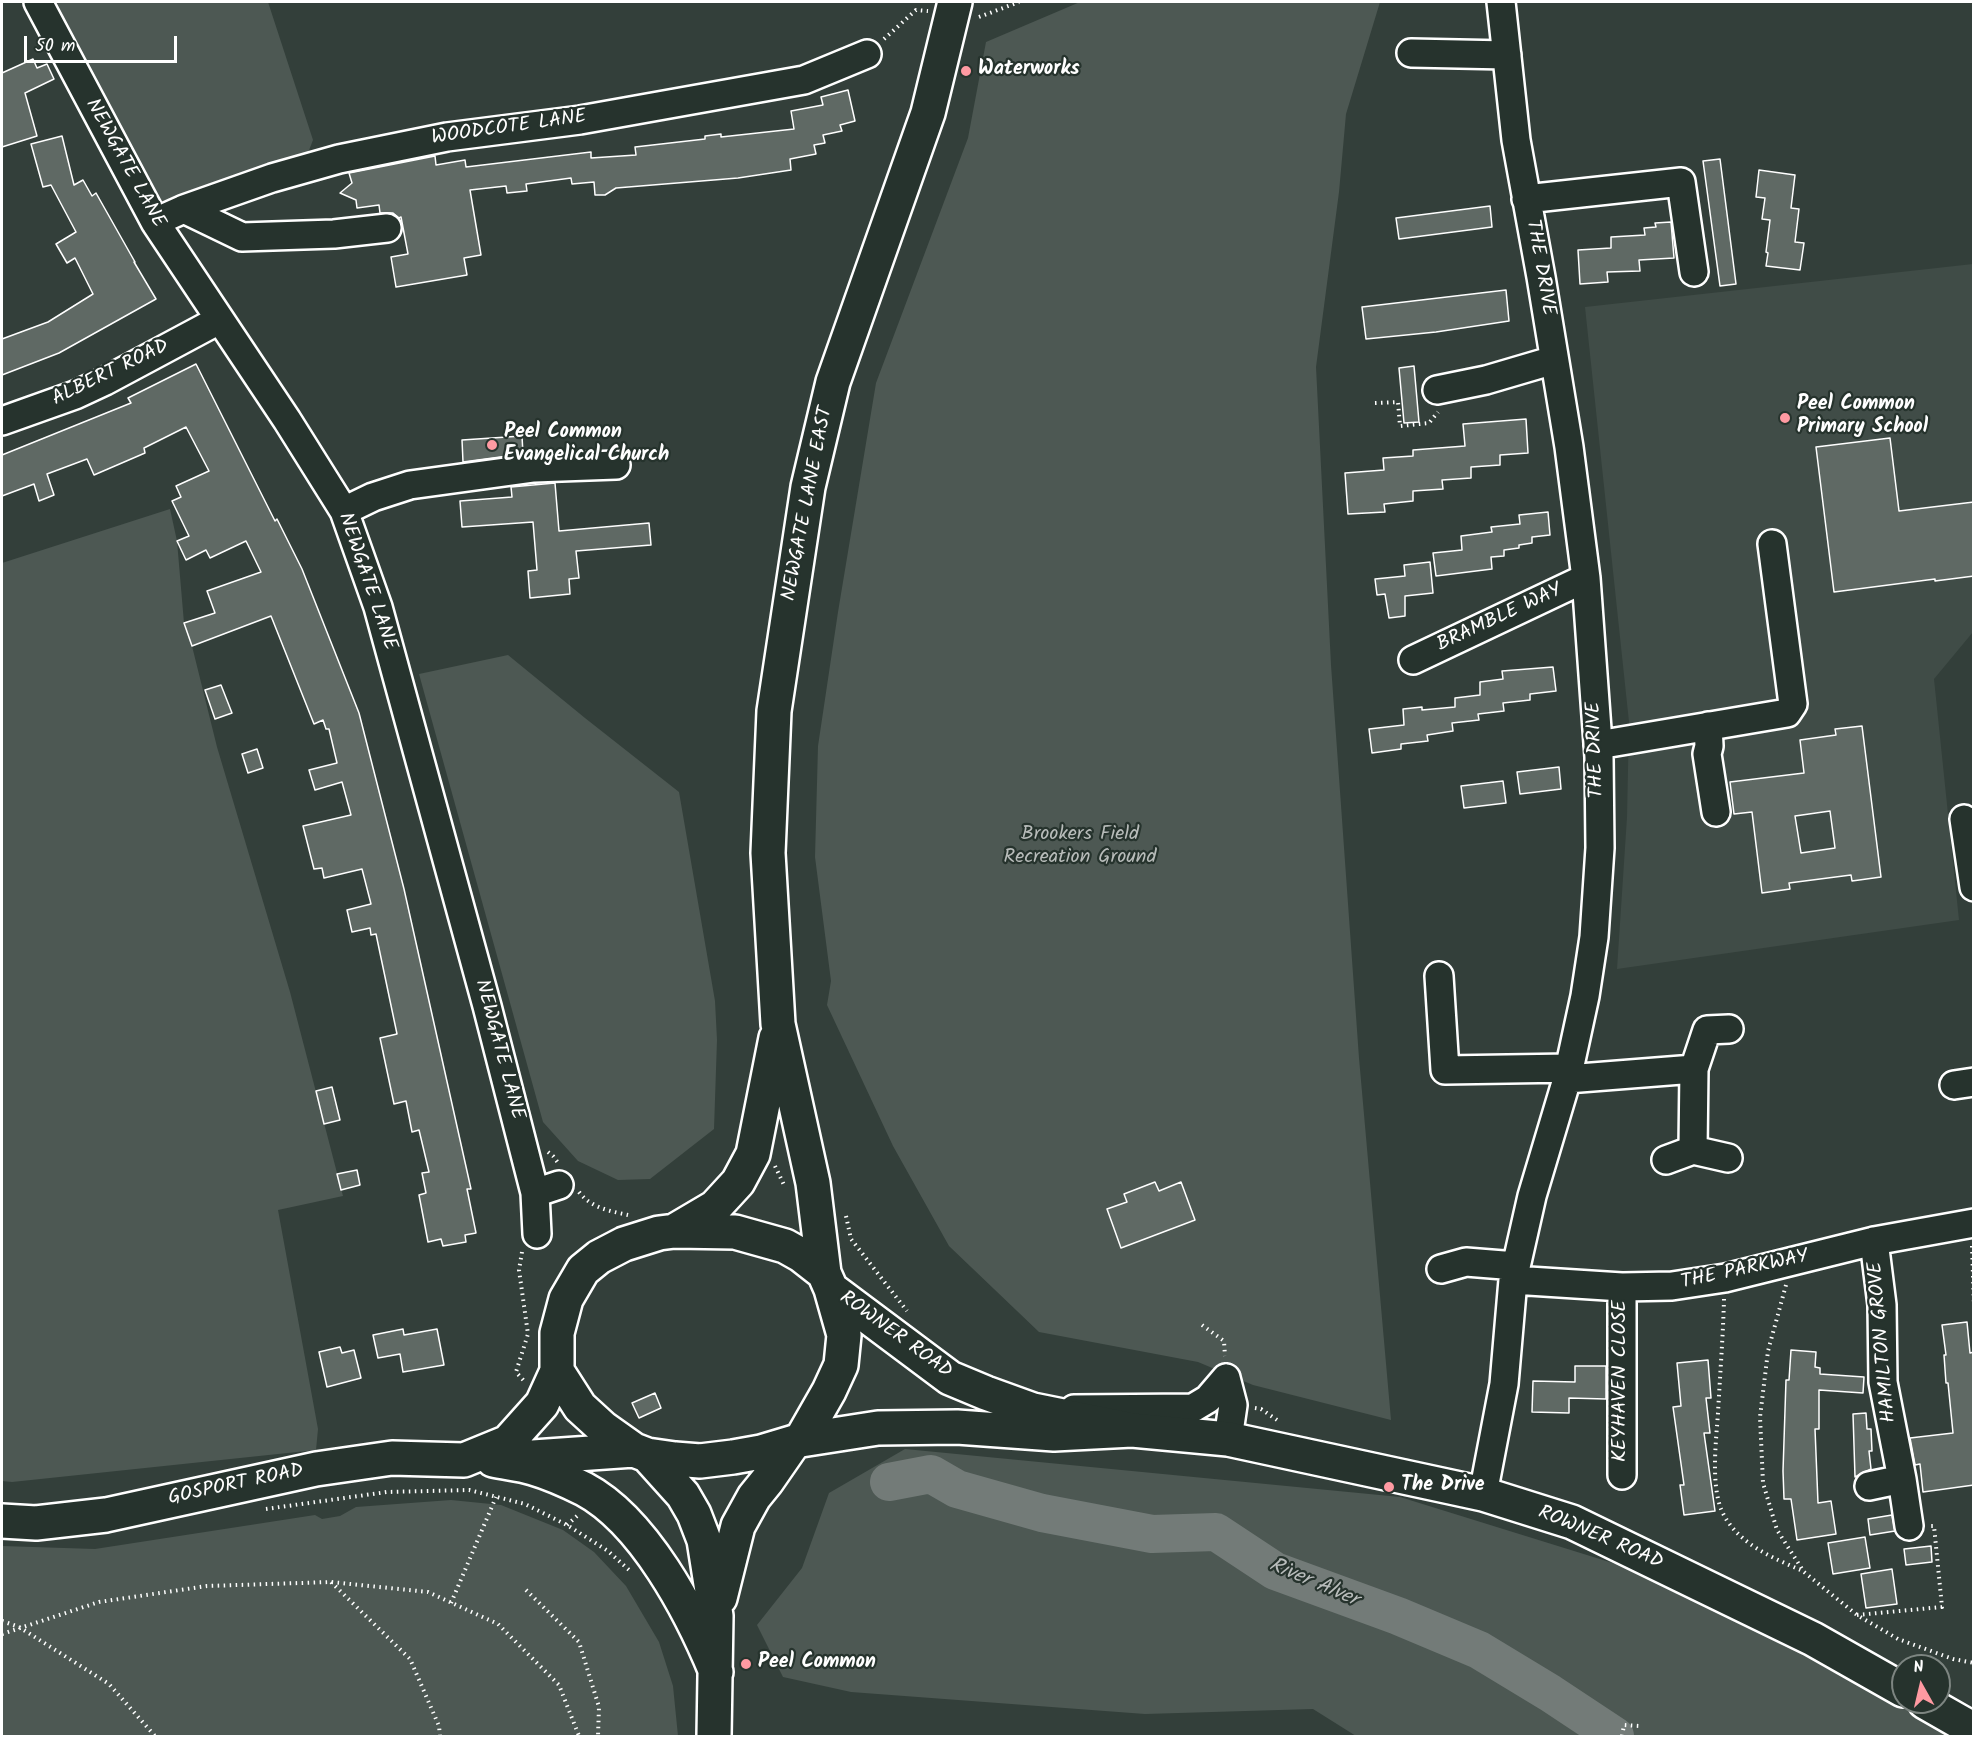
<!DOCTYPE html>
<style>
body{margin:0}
#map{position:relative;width:1975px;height:1738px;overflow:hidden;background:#333f3a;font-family:Kalam,sans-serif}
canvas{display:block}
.frame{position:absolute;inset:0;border:3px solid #fff;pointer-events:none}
.north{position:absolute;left:1891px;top:1654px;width:60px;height:60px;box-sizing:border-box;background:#26332d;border:2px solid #7d8581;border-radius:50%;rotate:352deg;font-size:16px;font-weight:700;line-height:24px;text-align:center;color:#fff}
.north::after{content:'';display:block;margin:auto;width:21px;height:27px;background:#ff9aa2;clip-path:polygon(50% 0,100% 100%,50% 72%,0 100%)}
.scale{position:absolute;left:24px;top:36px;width:153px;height:27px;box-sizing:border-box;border:3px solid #fff;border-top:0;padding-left:8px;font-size:18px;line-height:21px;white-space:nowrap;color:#fff;-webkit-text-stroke:4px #26332d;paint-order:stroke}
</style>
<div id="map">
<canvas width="1975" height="1738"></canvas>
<div class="frame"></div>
<div class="north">N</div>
<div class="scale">50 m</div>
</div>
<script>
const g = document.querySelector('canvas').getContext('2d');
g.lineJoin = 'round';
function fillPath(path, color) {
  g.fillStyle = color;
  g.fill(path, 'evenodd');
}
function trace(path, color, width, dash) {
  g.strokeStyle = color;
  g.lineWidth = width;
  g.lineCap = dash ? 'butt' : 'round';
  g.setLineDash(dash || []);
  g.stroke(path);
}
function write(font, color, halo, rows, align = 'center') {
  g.font = font + ' Kalam,sans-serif';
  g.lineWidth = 4.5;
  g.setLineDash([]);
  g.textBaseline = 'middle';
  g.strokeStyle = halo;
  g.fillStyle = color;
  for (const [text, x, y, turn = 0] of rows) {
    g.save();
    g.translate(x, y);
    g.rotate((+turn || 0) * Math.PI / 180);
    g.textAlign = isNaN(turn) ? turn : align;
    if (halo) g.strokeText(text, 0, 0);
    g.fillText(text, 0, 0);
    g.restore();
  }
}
const built = new Path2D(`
 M1973,264V632L1934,679L1959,920L1617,969L1627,817L1629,722L1585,307Z`);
const green = new Path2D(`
 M55,2H268L313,140L306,158L159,202Z
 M1080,2H1380L1346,114L1339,192L1316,367L1331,665L1359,1058L1391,1420L1253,1385L1198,1362L1039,1332L949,1246L893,1146L827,1005L831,981L815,857L818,746L838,612L876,383L968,138L986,42Z
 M170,509L177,541L184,623L192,646L217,747L290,992L343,1196L278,1210L318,1429L316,1450L12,1482L2,1481V563Z
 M508,655L585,718L679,792L715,1001L717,1040L714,1129L650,1179L618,1180L578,1161L543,1122L419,674Z
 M905,1449L1400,1497L1719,1596L1957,1736H1356L1313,1709L1145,1714L851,1692L783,1677L757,1625L802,1568L829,1493Z
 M451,1500L501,1505L563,1530L594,1552L626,1586L659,1642L673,1686L678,1736H2V1546L95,1549L315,1515L322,1519L340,1516L356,1507Z`);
const river = new Path2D(`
 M889,1482L931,1474L957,1489L1042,1513L1152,1534L1216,1532L1275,1571L1398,1616L1479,1650L1550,1693L1615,1736`);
const building = new Path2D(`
 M33,59L37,68L47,64L54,79L25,93L37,136L2,147V73Z
 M848,90L855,121L840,125L842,131L823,135L825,143L814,145L816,154L790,159L791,170L738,178L616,188L605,195H595L594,182L572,184L571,178L526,184L527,191L507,193L506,186L470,190L481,255L464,258L467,275L396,287L391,257L408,254L401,217L399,218L393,213H380L379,205L357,208L356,200L340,193L352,183L349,173L435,156L436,165L465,160L466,167L591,152V158L636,155L635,147L705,139V136L721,134V137L794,129L791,111L823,105L821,97Z
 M62,136L74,185L83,180L92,196L96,193L135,262H134L156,299L59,353L2,375V339L48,322L93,294L75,258L67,263L56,244L76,232L51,185L43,187L31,144Z
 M1720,159L1736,284L1720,286L1703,161Z
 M1759,170L1795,175L1791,208L1799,209L1795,242L1804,243L1800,270L1766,266L1768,253L1766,252L1770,220L1762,219L1765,198L1756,197Z
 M1490,206L1492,227L1399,239L1396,218Z
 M1671,222L1674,258L1639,260L1640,271L1607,272L1608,282L1580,284L1578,250L1611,248V237L1645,235L1644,228L1656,227L1655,223Z
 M1506,290L1509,321L1436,332L1366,339L1362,307Z
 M196,364L275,521L277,519L302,569L359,713L404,889L471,1189H467L476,1233L465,1235L466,1242L443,1246L441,1239L428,1242L419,1195L426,1193L422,1173L429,1172L419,1130L412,1132L406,1101L394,1104L380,1038L397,1034L376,934L371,935L370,928L352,932L347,910L371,904L362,869L324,878L322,868L314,869L303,826L351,815L342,782L315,790L309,770L337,763L329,729H326L323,720L314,724L271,616L192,646L184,623L215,613L207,591L261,572L246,541L210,558L206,550L186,560L177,541L189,536L172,501L181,497L176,486L209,471L186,427L144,448L145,453L94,475L87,459L47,474L54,495L39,501L34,484L2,496V455L131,403L128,398Z
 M1414,366L1419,422L1404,423L1399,368Z
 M1526,419L1528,453L1500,455V465L1471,467V478L1442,480L1443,489L1413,491V501L1384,504L1385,512L1348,514L1345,473L1384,470L1383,458L1413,456V450L1465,446L1463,424Z
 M522,436L523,454L463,462L462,440Z
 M1890,438L1899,511L1974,502V576L1935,581V579L1834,592L1816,447Z
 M555,483L559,531L649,523L651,545L576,551L579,578L569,579L570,594L530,598L528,571L537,570L533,522L462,527L460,501L512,497L511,487Z
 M1548,512L1550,535L1532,537V543L1519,545V548L1504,550V556L1491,557L1492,569L1436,576L1433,553L1462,550L1461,536L1492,532L1491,527L1520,524L1519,515Z
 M1430,562L1433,593L1405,596V616L1389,618L1385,594L1377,595L1375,579L1405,576L1404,565Z
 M1553,667L1556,691L1530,694V700L1503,703L1504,711L1478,714L1479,720L1452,723L1453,731L1427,735L1428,741L1401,744V749L1372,753L1369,729L1404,725L1403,709L1422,707V710L1455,707V698L1480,695V682L1503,679L1502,671Z
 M221,685L232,713L215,719L205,690Z
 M1862,726L1881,877L1852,881L1851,875L1789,883L1790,889L1762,893L1752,812L1734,814L1730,782L1804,773L1800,740L1836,735L1835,729ZM1830,811L1835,848L1801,853L1795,816Z
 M257,749L263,768L248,773L242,754Z
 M1559,767L1561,789L1520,794L1517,772Z
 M1503,781L1506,803L1464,808L1461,786Z
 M332,1087L340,1120L324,1124L316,1091Z
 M357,1170L360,1185L341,1190L337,1174Z
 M1155,1182L1159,1191L1181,1182L1195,1220L1121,1248L1107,1209L1127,1202L1124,1194Z
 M1967,1322L1970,1353L1974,1352V1485L1923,1492L1920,1464L1915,1465L1910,1438L1953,1433L1948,1383H1946L1944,1355H1946L1942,1325Z
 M403,1329L404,1335L437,1329L444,1365L403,1372L400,1354L378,1358L373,1335Z
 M340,1347L342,1353L354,1350L361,1378L327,1387L319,1352Z
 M1791,1350L1816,1352L1815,1367L1820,1368V1374L1864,1377L1863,1393L1819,1390V1429H1815L1818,1503L1831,1501L1836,1534L1797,1540L1791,1499H1784L1783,1471L1786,1380H1789Z
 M1708,1360L1711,1398H1706L1710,1433H1704L1715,1511L1684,1515L1680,1485H1684L1673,1407L1681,1406L1677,1363Z
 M1575,1366H1606V1399L1569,1398V1413L1532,1412L1533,1381L1575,1382Z
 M655,1393L661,1408L639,1418L632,1403Z
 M1866,1413L1867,1429H1871L1872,1451H1869L1871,1469L1855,1477L1853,1414Z
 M1892,1515L1895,1531L1870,1535L1868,1519Z
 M1865,1537L1870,1568L1833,1574L1828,1543Z
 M1931,1546L1932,1562L1906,1565L1904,1549Z
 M1892,1569L1897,1604L1866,1608L1861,1574Z`);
const path = new Path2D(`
 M979,17L1019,2
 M884,39L916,10L928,11
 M1375,403L1398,402L1400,426L1429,423L1438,412
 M548,1152L553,1156L559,1164
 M775,1166L785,1187
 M579,1192C591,1208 610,1211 628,1215
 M846,1216L851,1239L907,1311
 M1972,1246L1974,1305
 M522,1252L519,1270L528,1334L516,1372L525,1382
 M1786,1285L1768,1351L1760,1417L1763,1483L1777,1530L1804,1572L1857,1615L1898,1639L1953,1659L1974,1663
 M1724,1299C1723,1337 1720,1375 1718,1413C1716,1442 1711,1482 1721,1509C1735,1543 1773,1558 1803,1571
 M1202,1325L1224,1341L1225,1356
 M1255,1408L1261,1409L1280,1422
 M266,1509L387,1492L469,1490L525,1504L567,1525L608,1551L629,1570
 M567,1525L578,1515
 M331,1582L410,1659L439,1726L440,1736
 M526,1590L579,1642L599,1707L598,1736
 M451,1603L496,1497
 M1857,1615L1942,1607L1934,1526H1931
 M2,1621L19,1627L109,1684L155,1736
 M2,1634L99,1602L207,1586L331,1582L428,1592L498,1624L559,1685L579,1736
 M1622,1736L1624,1725L1640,1726`);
const minor = new Path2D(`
 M38,2L155,222L287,420L344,511L378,607L487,1006L535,1193L537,1234
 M1411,53L1507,55
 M1526,199L1681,182L1694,272
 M184,209L242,237L334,234L387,228
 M155,222L184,209L272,178L339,159L447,137L580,120L804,80L867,54
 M1437,390L1486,380L1554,360
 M2,421L75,395L105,381L219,320
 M344,511L373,497L410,485L534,468L616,465
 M1413,660L1586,578
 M1708,726L1709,746L1707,754L1716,812
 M1598,745L1787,713L1793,704L1772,544
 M1964,819L1974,887
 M1439,976L1445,1070L1570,1068
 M1567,1079L1694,1069
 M1954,1085L1974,1082
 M1693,1150L1694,1069L1707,1030L1729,1029
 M1666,1160L1693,1150L1728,1158
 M535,1193L559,1185
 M1874,1241L1882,1305L1883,1382L1902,1479L1909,1526
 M1441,1269L1466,1262L1516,1266
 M1513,1280L1622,1287L1672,1286L1725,1278L1874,1241L1974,1223
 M1226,1378L1233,1405L1228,1439
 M1074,1409L1193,1408L1208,1399L1226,1378
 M1622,1475V1287
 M1869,1486L1902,1479
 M1483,1494L1504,1384L1513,1280L1532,1196L1567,1079L1585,996L1594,937L1600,848L1599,757L1586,578L1569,447L1541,277L1516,140L1501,2`);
const major = new Path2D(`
 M676,1230L715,1207L738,1182L753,1154L776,1038
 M824,1273L813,1183L778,1024L768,853L774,711L808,487L833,382L928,113L955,2
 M831,1289L950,1378L986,1393L1033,1410L1132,1430L1228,1439L1483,1494L1572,1522L1813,1639L1903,1690
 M801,1440L829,1391L841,1365L844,1335L831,1289L824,1273L801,1255L785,1246L735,1232L675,1231L659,1233L624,1244L599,1257L583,1270L566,1299L557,1333V1371L580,1407L603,1428L634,1450L647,1455L675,1459L700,1461L733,1457L761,1452L801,1440L878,1428L957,1427L1054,1434L1132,1430
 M647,1455L683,1495L694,1514L704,1540L716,1616L714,1736
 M519,1458L634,1450
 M493,1460C506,1463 520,1464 533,1468C550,1473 568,1481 584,1489C644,1521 691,1611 716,1672
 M2,1521L36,1523L106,1515L316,1469L392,1458L464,1460L508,1442L542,1404L557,1371
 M720,1598L738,1526L754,1497L767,1481L794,1442
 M1925,1702L1974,1730`);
const markers = [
 [966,71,6,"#ff9aa2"],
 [1785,418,6,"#ff9aa2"],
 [492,445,6,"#ff9aa2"],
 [1389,1487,6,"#ff9aa2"],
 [746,1664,6,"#ff9aa2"]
];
const poiNames = [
 ["Waterworks",978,71],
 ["Peel Common",1797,406],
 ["Primary School",1797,429],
 ["Peel Common",504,434],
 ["Evangelical Church",504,457],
 ["The Drive",1401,1487],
 ["Peel Common",758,1664]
];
const streetNames = [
 ["WOODCOTE LANE",509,129,-8],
 ["NEWGATE LANE",124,164,61],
 ["THE DRIVE",1539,268,80],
 ["ALBERT ROAD",111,374,-26],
 ["NEWGATE LANE EAST",809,504,-79],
 ["NEWGATE LANE",366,582,71],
 ["BRAMBLE WAY",1500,619,-25],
 ["THE DRIVE",1597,750,-92],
 ["NEWGATE LANE",498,1050,75],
 ["THE PARKWAY",1745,1271,-12],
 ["ROWNER ROAD",895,1336,36],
 ["HAMILTON GROVE",1884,1342,-95],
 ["KEYHAVEN CLOSE",1622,1381,-90],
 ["GOSPORT ROAD",236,1486,-12],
 ["ROWNER ROAD",1600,1539,23]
];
const parkNames = [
 ["Brookers Field",1080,836],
 ["Recreation Ground",1080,859]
];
const waterNames = [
 ["River Alver",1313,1584,23]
];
fillPath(built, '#404c47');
fillPath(green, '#4d5853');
trace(river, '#737b78', 38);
fillPath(building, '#5f6964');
trace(building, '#fff', 1.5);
trace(minor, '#fff', 32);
trace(major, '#fff', 38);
trace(path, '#fff', 4, [1.5, 4.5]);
trace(minor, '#26332d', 27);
trace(major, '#26332d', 33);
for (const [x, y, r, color] of markers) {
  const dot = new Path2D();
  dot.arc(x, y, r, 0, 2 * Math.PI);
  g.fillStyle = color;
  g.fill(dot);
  trace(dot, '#26332d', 2);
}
write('bold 20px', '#fff', '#26332d', poiNames, 'left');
write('20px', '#fff', '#26332d', streetNames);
write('20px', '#b8bcba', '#26332d', parkNames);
write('italic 21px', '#b9bdbc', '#26332d', waterNames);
</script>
